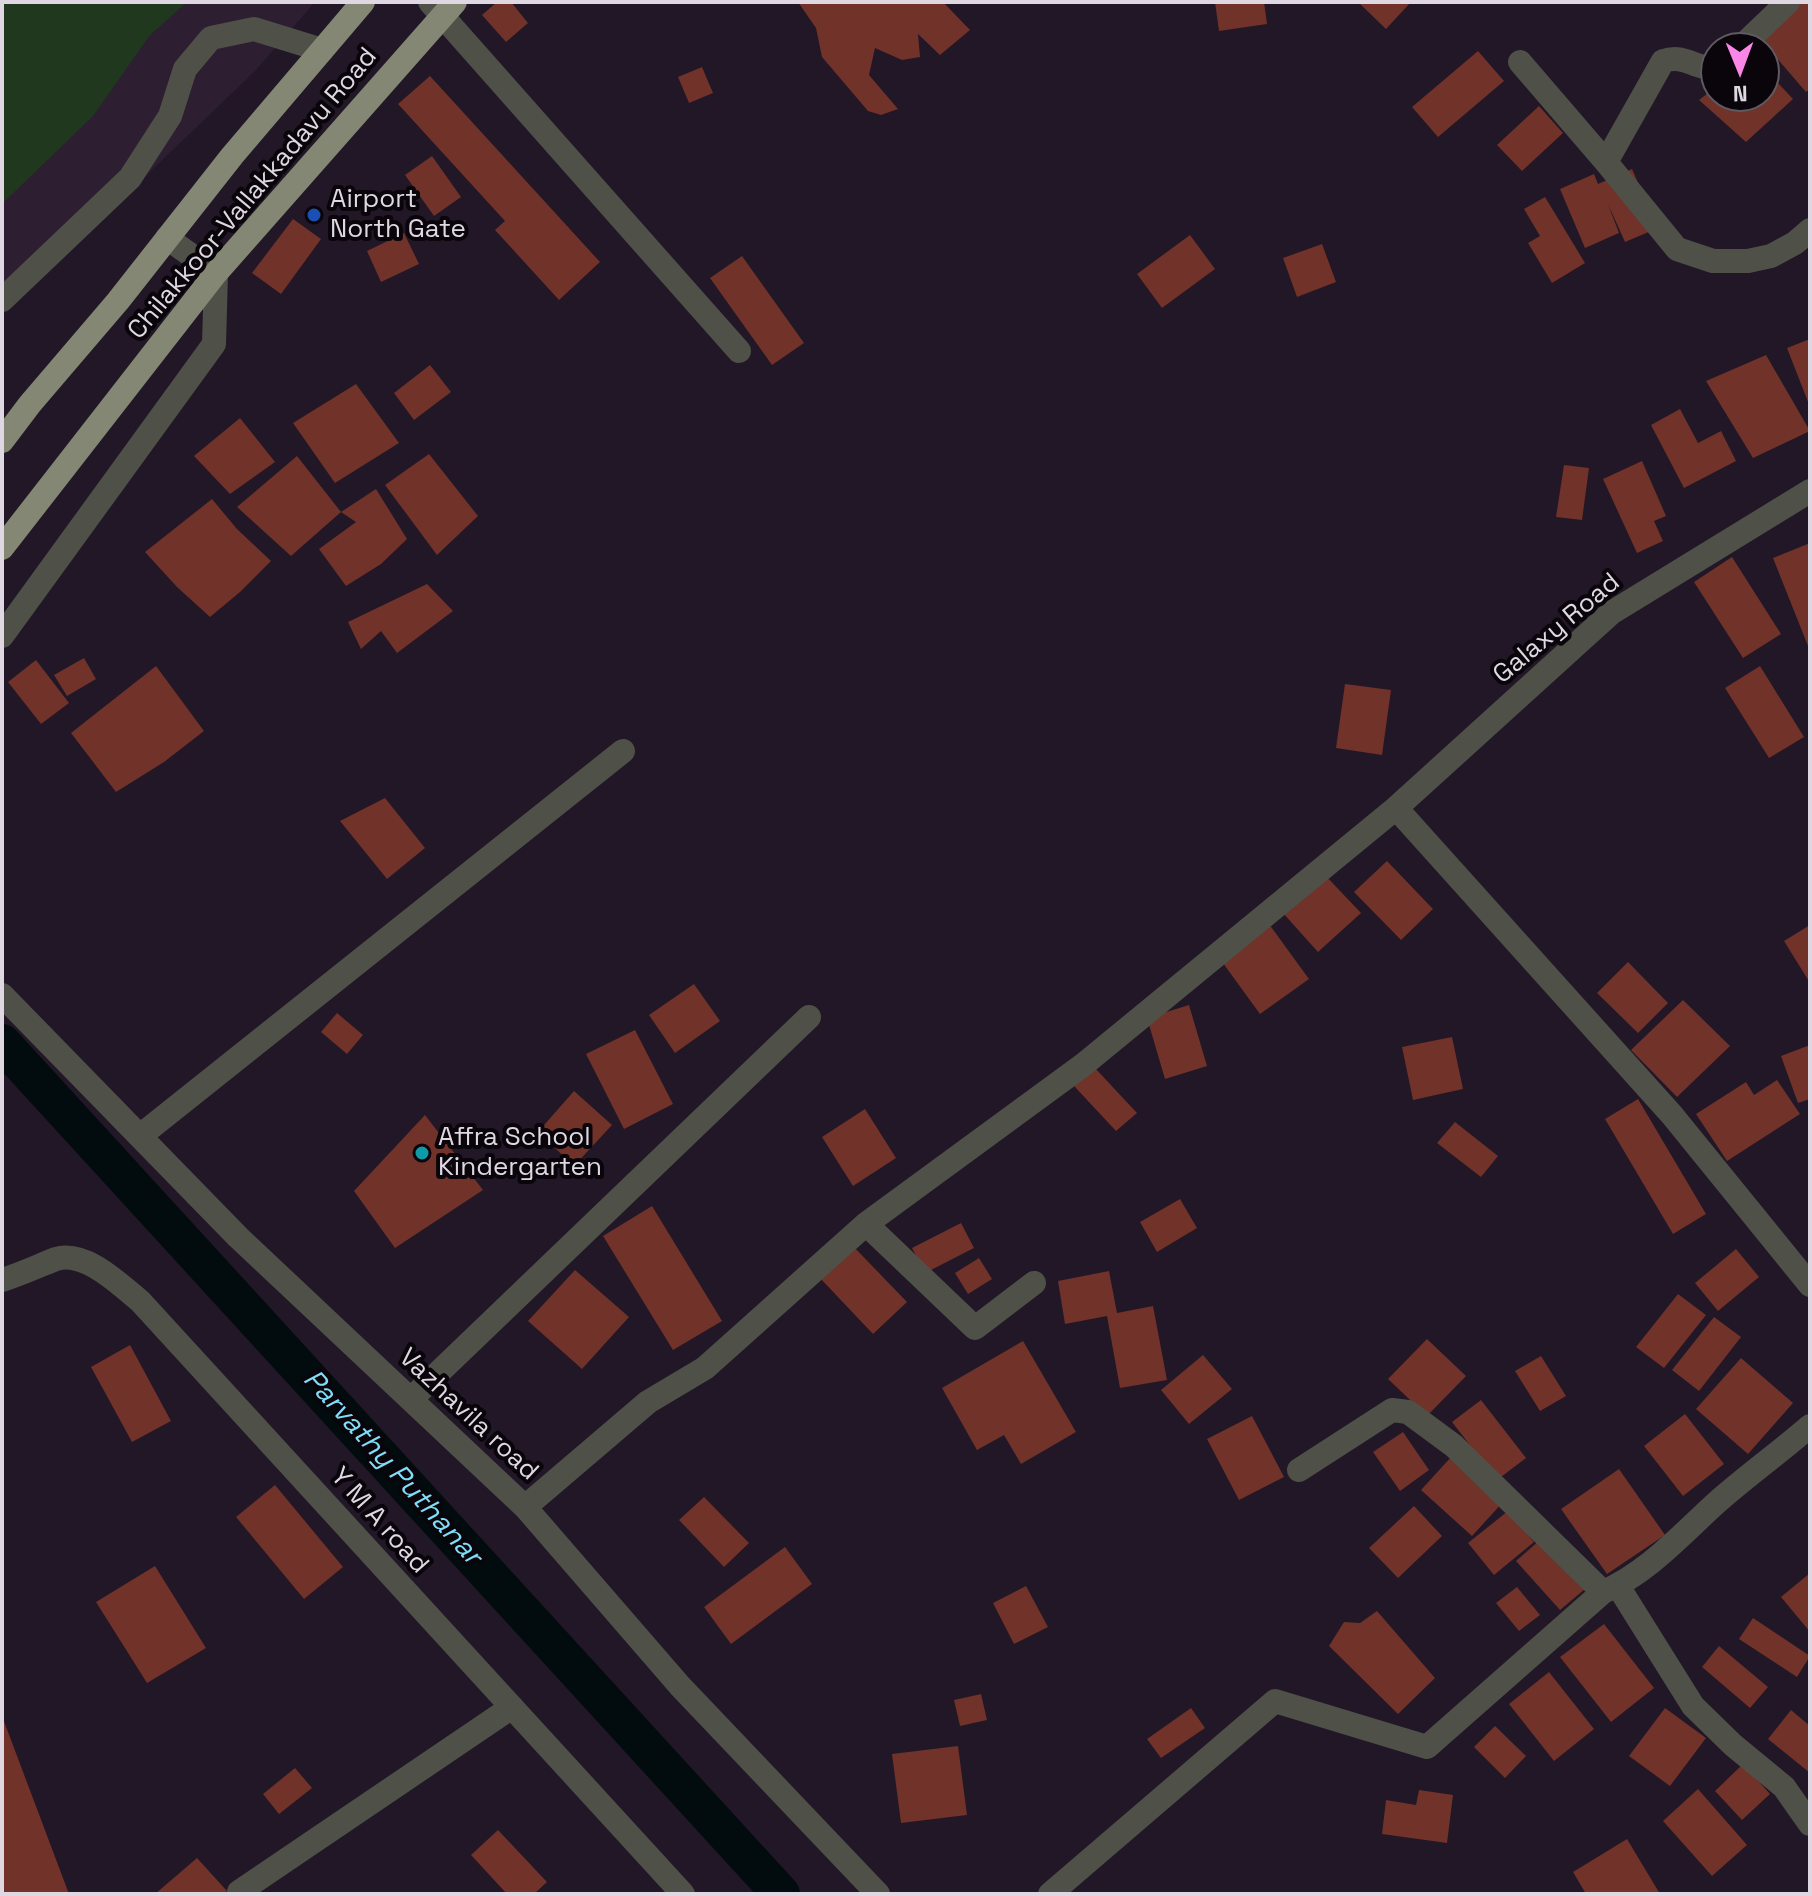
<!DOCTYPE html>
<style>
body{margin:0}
#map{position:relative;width:1812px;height:1896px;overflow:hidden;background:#221726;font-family:"Space Grotesk",sans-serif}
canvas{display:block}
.frame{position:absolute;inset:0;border:4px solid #dfd8e2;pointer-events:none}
.north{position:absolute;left:1700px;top:32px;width:80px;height:80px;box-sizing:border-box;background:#09050b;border:2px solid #5f5961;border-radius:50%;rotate:179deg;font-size:22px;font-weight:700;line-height:32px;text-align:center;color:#dfd8e2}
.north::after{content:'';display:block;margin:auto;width:28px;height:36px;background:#fa87e8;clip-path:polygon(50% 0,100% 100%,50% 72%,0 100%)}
</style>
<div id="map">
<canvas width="1812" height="1896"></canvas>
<div class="frame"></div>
<div class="north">N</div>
</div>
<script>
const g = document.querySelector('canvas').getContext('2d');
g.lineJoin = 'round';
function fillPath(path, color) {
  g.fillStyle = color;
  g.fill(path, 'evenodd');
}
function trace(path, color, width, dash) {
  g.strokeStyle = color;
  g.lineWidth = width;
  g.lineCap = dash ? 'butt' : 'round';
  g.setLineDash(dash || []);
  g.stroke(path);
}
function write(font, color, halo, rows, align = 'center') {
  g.font = font + ' "Space Grotesk",sans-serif';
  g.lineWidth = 8;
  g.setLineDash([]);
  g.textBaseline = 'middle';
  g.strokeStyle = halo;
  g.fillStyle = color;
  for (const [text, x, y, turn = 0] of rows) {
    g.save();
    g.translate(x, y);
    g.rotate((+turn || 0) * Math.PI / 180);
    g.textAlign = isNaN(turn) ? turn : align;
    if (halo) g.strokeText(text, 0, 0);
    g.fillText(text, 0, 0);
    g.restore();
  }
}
const built = new Path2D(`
 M2,2H315L256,70L2,314Z`);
const green = new Path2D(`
 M2,2H187L150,35L93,116L2,204Z`);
const canal = new Path2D(`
 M2,1043L781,1894`);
const building = new Path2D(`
 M497,2H511L528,23L506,42L482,15Z
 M798,2H943L970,30L940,55L918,34L920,57L902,60L875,48L869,75L898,109L881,115L868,111L822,57L816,28Z
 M1215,2H1264L1267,24L1219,31Z
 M1358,2H1411L1386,29Z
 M1798,2H1810V89L1806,92L1762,41Z
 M1478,51L1504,81L1438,137L1412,107Z
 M702,67L713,93L689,103L678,77Z
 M1764,68L1793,99L1746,142L1699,100L1716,87V96H1764Z
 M430,76L600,262L559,300L495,230L505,221L398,104Z
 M1539,106L1563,133L1522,171L1497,145Z
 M432,156L461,197L434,216L405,175Z
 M1632,169L1658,228L1625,242L1608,204L1619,233L1585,248L1560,189L1594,174L1598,184Z
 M1545,197L1585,263L1552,283L1528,243L1540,236L1524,209Z
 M293,219L321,239L281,294L252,273Z
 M404,233L419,264L381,282L367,251Z
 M1190,235L1215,269L1162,308L1137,274Z
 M1322,244L1336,282L1297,297L1283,258Z
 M742,256L804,343L772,365L710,278Z
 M1810,339V407L1787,348Z
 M1766,355L1810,431L1753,458L1706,381Z
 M430,365L451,392L414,420L394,393Z
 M356,384L399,443L335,483L293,423Z
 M1680,409L1698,443L1721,431L1736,461L1684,488L1651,425Z
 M240,418L275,462L230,494L194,456Z
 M429,454L478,516L437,555L385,485Z
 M297,456L341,512L291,556L237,507Z
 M1642,461L1666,516L1654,521L1663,541L1637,553L1603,479Z
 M1564,465L1589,468L1582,520L1556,517Z
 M376,489L407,539L381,564L346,586L319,549L356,522L341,512Z
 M212,499L237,529L271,561L240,592L210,617L177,587L145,552Z
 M1810,543V651L1773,558Z
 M1732,557L1781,634L1743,658L1694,582Z
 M427,584L453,611L397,653L381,631L361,649L348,622Z
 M84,658L96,679L67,696L54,675Z
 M36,660L69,703L41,724L8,682Z
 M156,666L204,731L164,762L116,792L71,733Z
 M1760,666L1804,737L1769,758L1725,688Z
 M1345,684L1391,690L1382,755L1336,748Z
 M385,798L425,848L387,879L340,821Z
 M1387,861L1433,909L1401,940L1354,892Z
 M1324,874L1361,913L1318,952L1282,912Z
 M1269,924L1309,979L1260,1014L1220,959Z
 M1810,925V983L1784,941Z
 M1628,962L1668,1003L1638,1033L1597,993Z
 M694,984L720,1021L675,1053L649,1015Z
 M1683,1000L1730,1046L1677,1097L1631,1050Z
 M1189,1005L1207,1066L1165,1079L1147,1018Z
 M337,1013L363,1035L347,1054L321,1032Z
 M635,1030L673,1104L624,1129L586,1054Z
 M1452,1037L1463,1089L1413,1100L1402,1047Z
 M1810,1045V1099L1798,1103L1781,1056Z
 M1095,1068L1137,1113L1116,1131L1074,1086Z
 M1777,1080L1800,1114L1727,1161L1696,1114L1746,1082L1754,1095Z
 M574,1091L612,1125L574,1166L538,1132Z
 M1638,1099L1706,1214L1673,1234L1605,1119Z
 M865,1109L896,1158L853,1186L822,1137Z
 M425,1115L483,1190L395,1248L354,1191Z
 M1455,1122L1498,1156L1481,1177L1437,1143Z
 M1180,1199L1197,1228L1157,1252L1140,1222Z
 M652,1206L722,1321L673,1350L603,1236Z
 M961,1223L974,1248L925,1273L912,1248Z
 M852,1245L907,1302L873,1334L819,1277Z
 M1736,1249L1759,1277L1718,1311L1695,1283Z
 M979,1258L992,1279L968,1294L955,1273Z
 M575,1270L629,1317L582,1369L528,1321Z
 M1109,1271L1117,1313L1153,1306L1167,1380L1120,1388L1107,1316L1065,1324L1058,1281Z
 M1678,1294L1706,1315L1664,1368L1636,1347Z
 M1714,1317L1741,1337L1699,1391L1672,1370Z
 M1427,1339L1466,1376L1427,1416L1388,1379Z
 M1023,1341L1076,1432L1021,1464L1004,1435L977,1450L942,1388Z
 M130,1345L171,1421L132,1442L91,1367Z
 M1203,1355L1232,1389L1189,1424L1161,1390Z
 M1541,1356L1566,1396L1540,1411L1515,1371Z
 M1741,1358L1793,1403L1748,1454L1696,1409Z
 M1481,1400L1526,1458L1497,1480L1452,1422Z
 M1685,1414L1724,1464L1683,1496L1644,1446Z
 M1252,1416L1284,1477L1239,1500L1207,1439Z
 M1403,1432L1429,1470L1400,1491L1373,1452Z
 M1452,1456L1504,1501L1472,1536L1421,1490Z
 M1619,1469L1665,1535L1607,1574L1561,1509Z
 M275,1485L343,1567L304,1599L236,1517Z
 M704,1497L749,1543L724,1567L679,1520Z
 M1414,1506L1442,1536L1398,1578L1369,1548Z
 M1508,1511L1534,1542L1494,1575L1468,1543Z
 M1541,1539L1585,1589L1560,1610L1516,1561Z
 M785,1547L812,1584L731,1644L704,1607Z
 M155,1566L206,1648L147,1683L96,1602Z
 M1810,1573V1632L1781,1597Z
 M1026,1586L1048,1627L1014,1644L993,1603Z
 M1517,1587L1540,1615L1519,1631L1496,1603Z
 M1377,1611L1435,1678L1398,1714L1329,1646L1344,1622L1360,1623Z
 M1753,1618L1810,1656L1797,1677L1739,1639Z
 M1604,1624L1654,1688L1611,1722L1560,1657Z
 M1719,1646L1768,1687L1750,1708L1702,1667Z
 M1549,1672L1594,1729L1554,1761L1509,1704Z
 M981,1694L987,1720L960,1726L954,1700Z
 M1191,1708L1205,1728L1161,1758L1147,1739Z
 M1665,1708L1706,1738L1670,1786L1629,1756Z
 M1791,1710L1810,1726V1773L1768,1739Z
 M2,1716L69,1894H2Z
 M1495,1726L1526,1756L1505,1778L1474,1747Z
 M958,1746L967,1815L901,1823L892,1754Z
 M1743,1764L1770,1794L1742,1820L1715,1791Z
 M295,1768L312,1788L279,1814L263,1794Z
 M1698,1789L1747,1845L1712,1876L1663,1821Z
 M1419,1790L1453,1795L1447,1843L1382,1834L1386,1800L1416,1805Z
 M498,1830L547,1882L534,1894H507L471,1855Z
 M1627,1839L1660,1894H1586L1573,1872Z
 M197,1858L227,1891L224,1894H155Z`);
const minor = new Path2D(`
 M430,2L739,351
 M1740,48L1788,2
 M1520,62L1606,162L1677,249L1713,261H1748L1771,256L1795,243L1810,230
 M1606,162L1663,61C1686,53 1696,71 1716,67
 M2,300L130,178L170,116L185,69L211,38L254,29L322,50
 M2,636L214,344L216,273L167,238
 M1396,808L1672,1115L1810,1285
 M2,995L238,1237L525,1507L680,1686L878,1894
 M140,1136L623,751
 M866,1224L975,1328L1034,1283
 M2,1280C21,1274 38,1266 56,1259C85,1250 119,1284 140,1301L683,1894
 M411,1399L809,1017
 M1299,1470L1392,1410L1408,1412L1454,1446L1603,1592
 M525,1507L648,1402L705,1368L866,1224L1083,1065L1396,808L1611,613L1810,491
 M1618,1586L1693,1706L1733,1745L1784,1787L1810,1824
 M239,1892L512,1707
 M1050,1894L1275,1701L1427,1747L1603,1592C1647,1573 1680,1536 1715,1504C1745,1477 1779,1453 1810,1426`);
const major = new Path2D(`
 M2,441L30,404L118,301L232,156L363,2
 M2,548L216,273L455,2`);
const markers = [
 [314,215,8,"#1a4fb4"],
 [422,1153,8,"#0f9aa8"]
];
const streetNames = [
 ["Chilakkoor-Vallakkadavu Road",253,194,-50],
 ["Galaxy Road",1557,629,-40],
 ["Vazhavila road",468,1415,43],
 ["Y M A road",379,1521,48]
];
const poiNames = [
 ["Airport",330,200],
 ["North Gate",330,230],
 ["Affra School",438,1138],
 ["Kindergarten",438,1168]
];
const waterNames = [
 ["Parvathy Puthanar",392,1468,48]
];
fillPath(built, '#2d1e32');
fillPath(green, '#20381d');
trace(canal, '#020b0e', 38);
fillPath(building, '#703229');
trace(minor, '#4f5148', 24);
trace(major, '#838774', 24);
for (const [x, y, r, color] of markers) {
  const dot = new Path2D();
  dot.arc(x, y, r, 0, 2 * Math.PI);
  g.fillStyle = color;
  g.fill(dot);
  trace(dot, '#09050b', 3);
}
write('26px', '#dfd8e2', '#09050b', streetNames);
write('26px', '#dfd8e2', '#09050b', poiNames, 'left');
write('italic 28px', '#80ddf8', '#09050b', waterNames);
</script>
